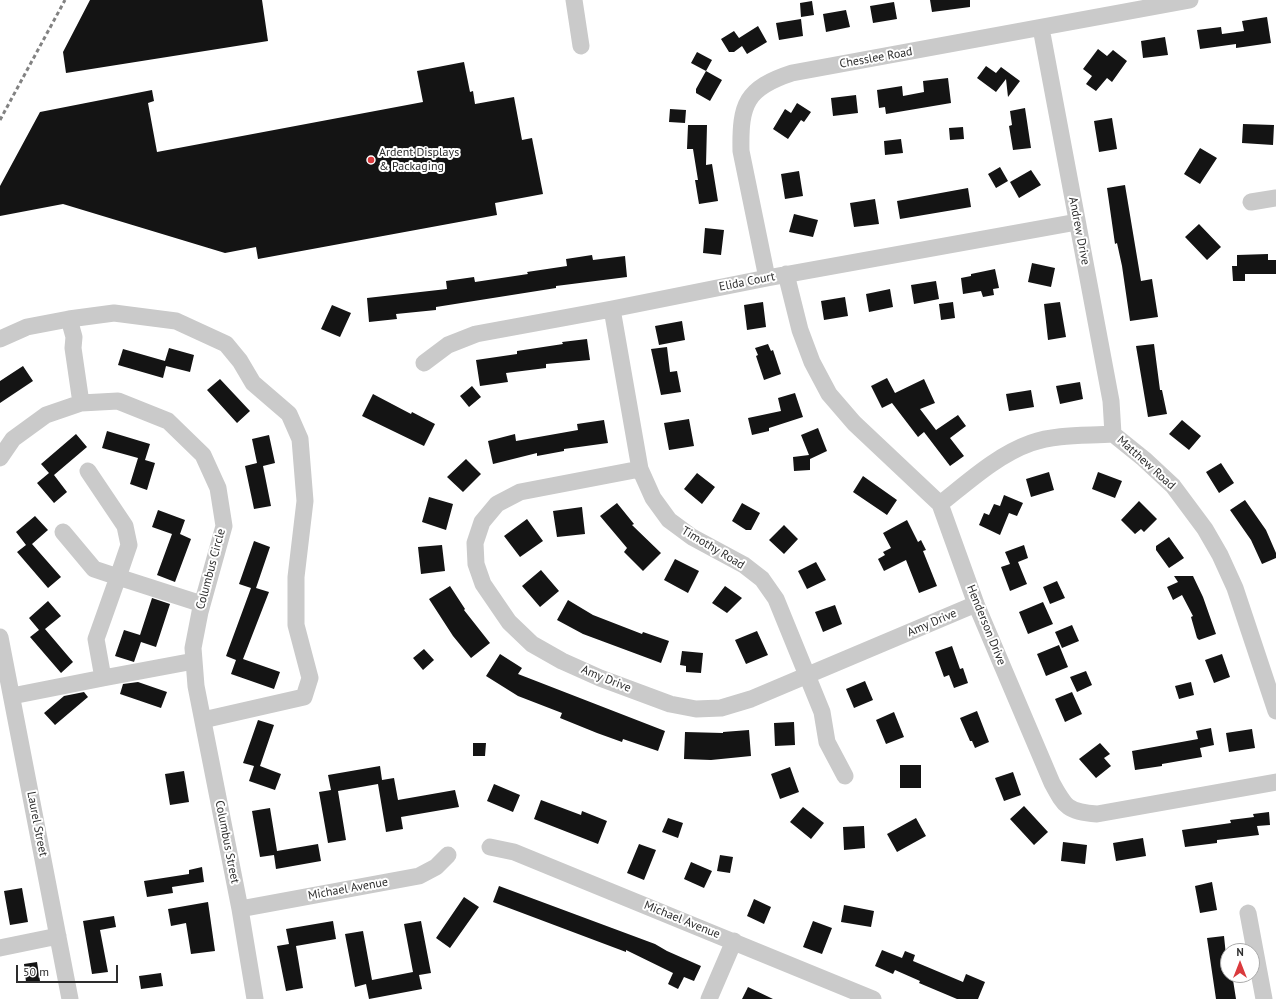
<!DOCTYPE html>
<style>
body{margin:0}
#map{position:relative;width:1276px;height:999px;overflow:hidden;background:#fff;font-family:"PT Sans",sans-serif}
canvas{display:block}
.north{position:absolute;left:1220px;top:943px;width:40px;height:40px;box-sizing:border-box;background:#fff;border:1px solid #ababab;border-radius:50%;rotate:0deg;font-size:11px;font-weight:700;line-height:16px;text-align:center;color:#2d2d2d}
.north::after{content:'';display:block;margin:auto;width:14px;height:18px;background:#da3a3d;clip-path:polygon(50% 0,100% 100%,50% 72%,0 100%)}
.scale{position:absolute;left:16px;top:965px;width:102px;height:18px;box-sizing:border-box;border:2px solid #2d2d2d;border-top:0;padding-left:5px;font-size:12px;line-height:14px;white-space:nowrap;color:#2d2d2d;-webkit-text-stroke:3px #fff;paint-order:stroke}
</style>
<div id="map">
<canvas width="1276" height="999"></canvas>
<div class="north">N</div>
<div class="scale">50 m</div>
</div>
<script>
const g = document.querySelector('canvas').getContext('2d');
g.lineJoin = 'round';
function fillPath(path, color) {
  g.fillStyle = color;
  g.fill(path, 'evenodd');
}
function trace(path, color, width, dash) {
  g.strokeStyle = color;
  g.lineWidth = width;
  g.lineCap = dash ? 'butt' : 'round';
  g.setLineDash(dash || []);
  g.stroke(path);
}
function write(font, color, halo, rows, align = 'center') {
  g.font = font + ' "PT Sans",sans-serif';
  g.lineWidth = 4;
  g.setLineDash([]);
  g.textBaseline = 'middle';
  g.strokeStyle = halo;
  g.fillStyle = color;
  for (const [text, x, y, turn = 0] of rows) {
    g.save();
    g.translate(x, y);
    g.rotate((+turn || 0) * Math.PI / 180);
    g.textAlign = isNaN(turn) ? turn : align;
    if (halo) g.strokeText(text, 0, 0);
    g.fillText(text, 0, 0);
    g.restore();
  }
}
const building = new Path2D(`
 M90,0H262L268,41L66,73L63,52Z
 M930,0H970V7L932,12Z
 M812,1L814,15L801,17L800,3Z
 M894,2L897,19L873,23L870,6Z
 M846,10L850,27L826,32L823,14Z
 M1267,17L1271,43L1236,48V44L1200,49L1197,30L1221,27L1222,34L1244,31L1242,21Z
 M801,19L803,36L779,40L776,23Z
 M758,26L767,42L747,54L742,46L734,52H729L721,39L734,31L739,38Z
 M1165,37L1168,55L1143,58L1141,41Z
 M1098,49L1107,56L1113,50L1127,61L1112,82L1107,78L1096,91L1086,84L1092,76L1083,69Z
 M697,52L712,60L706,71L691,63Z
 M464,62L470,92L473,91L475,104L514,97L522,140L532,138L543,194L495,203L497,215L258,259L256,247L225,253L63,204L0,216V186L40,112L152,90L154,101L148,103L157,152L423,102L417,71Z
 M986,66L996,73L1001,67L1020,81L1008,97L1006,79L996,92L977,78Z
 M706,71L722,80L710,101L696,93V89Z
 M948,78L951,103L886,114L885,107L879,108L877,90L902,86L903,96L924,92L923,81Z
 M856,95L858,113L833,116L831,98Z
 M797,103L811,112L804,122L801,120L788,139L773,129L785,109L791,113Z
 M1025,108L1031,148L1013,150L1009,126L1012,125L1010,111Z
 M670,109L686,110L685,123L669,122Z
 M1112,118L1117,149L1099,152L1094,121Z
 M1243,124L1274,125L1273,145L1242,143Z
 M688,125H707L706,165L712,164L718,201L699,204L695,180H698L693,149H687Z
 M963,127L964,139L950,140L949,128Z
 M901,139L903,153L885,155L884,141Z
 M1200,148L1217,158L1200,184L1184,174Z
 M1000,167L1008,181L996,188L988,174Z
 M1031,170L1041,185L1019,198L1010,182Z
 M799,171L803,196L785,199L781,174Z
 M1125,185L1141,281L1152,279L1158,317L1130,321L1122,266L1117,243L1115,244L1107,188Z
 M968,188L971,207L900,219L897,201Z
 M875,199L879,224L854,227L850,203Z
 M794,214L818,220L813,237L789,232Z
 M1199,224L1221,247L1207,260L1185,237Z
 M705,228L724,230L721,255L703,253Z
 M1268,254V260H1276V274H1245V281H1233L1232,266H1237V255Z
 M592,255L593,260L625,256L627,277L556,286V288L436,307V310L396,314L397,319L369,322L367,298L447,289L446,281L474,277L475,282L528,274L527,272L567,266L566,259Z
 M1032,263L1055,268L1051,287L1028,282Z
 M995,269L999,288L993,289L994,295L983,297L981,291L963,294L961,278L971,276V274Z
 M936,281L939,299L914,304L911,285Z
 M890,289L893,307L869,312L866,294Z
 M845,297L848,316L824,320L821,301Z
 M763,302L766,327L747,330L744,305Z
 M953,302L955,318L941,320L939,304Z
 M1060,302L1066,337L1048,340L1044,304Z
 M332,305L351,313L340,337L321,329Z
 M682,321L685,340L659,345L655,326Z
 M587,339L590,360L546,364V368L506,373L508,382L480,386L476,360L517,354V351L563,344L562,342Z
 M768,344L771,351L773,350L781,374L764,380L756,356L758,355L755,348Z
 M1154,344L1160,390H1162L1167,414L1148,417L1136,346Z
 M667,347L670,372L677,371L681,392L661,395L651,349Z
 M169,348L194,355L190,372L166,366L163,378L118,365L123,349L165,361Z
 M23,366L33,381L0,403V381Z
 M887,378L895,393L924,379L935,403L920,409L936,430L958,415L966,426L950,438L964,456L950,466L924,432L918,437L892,403L882,408L871,386Z
 M220,379L250,411L237,423L207,390Z
 M1080,382L1083,399L1060,404L1056,386Z
 M472,386L481,397L469,407L460,396Z
 M1031,390L1034,407L1009,411L1006,394Z
 M795,393L803,417L769,428V431L752,435L748,418L781,411L778,398Z
 M373,394L411,414L412,412L435,424L424,446L362,416Z
 M689,419L694,446L669,450L664,423Z
 M604,420L608,443L564,449V451L537,456V453L493,464L488,441L515,434L516,441L578,430L577,424Z
 M1182,420L1201,436L1189,450L1169,434Z
 M818,428L827,451L810,459V458V470L794,471L793,457L809,455L801,435Z
 M107,431L150,444L145,460L155,463L147,490L130,484L138,458L102,448Z
 M76,434L87,447L54,475L67,492L54,503L37,483L49,473L41,464Z
 M269,435L275,463L263,466L271,506L254,509L245,466L257,463L252,439Z
 M466,459L481,474L463,492L447,477Z
 M1221,463L1234,483L1219,493L1206,472Z
 M1049,472L1054,490L1031,497L1026,479Z
 M1098,472L1122,481L1115,498L1092,489Z
 M697,473L715,487L702,504L684,489Z
 M863,476L897,500L887,515L853,492Z
 M1004,495L1023,503L1017,516L1009,513L1000,535L979,525L984,513L989,515L994,504L1000,506Z
 M429,497L453,504L446,530L422,522Z
 M1245,500L1266,530L1276,553V558L1262,564L1251,540L1230,510Z
 M1139,501L1157,519L1144,532L1141,529L1135,534L1121,520Z
 M617,503L634,524L632,525L661,553L643,571L624,552L627,548L600,516Z
 M742,503L760,513L751,530H746L732,521Z
 M582,507L585,534L557,537L553,511Z
 M158,510L185,520L180,534L191,539L175,582L157,575L172,534L152,527Z
 M35,516L48,530L32,544L61,577L48,588L17,552L26,545L16,532Z
 M527,519L543,541L520,557L504,536Z
 M907,520L918,542L921,540L926,550L923,551L937,586L919,593L906,560L884,571L878,559L885,555L883,552L891,548L883,533Z
 M784,525L798,539L784,554L769,540Z
 M1169,537L1184,558L1169,568L1156,550V546Z
 M254,541L270,547L256,588L269,592L243,659L280,672L274,689L231,674L236,660L226,656L251,588L239,584Z
 M442,545L445,571L421,574L418,547Z
 M1024,545L1028,558L1018,562L1027,584L1010,591L1001,567L1010,564L1005,552Z
 M675,559L699,571L688,593L664,580Z
 M816,562L826,580L807,589L798,571Z
 M541,570L559,591L540,607L522,586Z
 M1174,576H1193L1203,597L1216,634L1199,640L1197,638L1191,617L1193,616L1182,595L1173,600L1167,587L1178,582Z
 M1057,581L1065,598L1050,604L1043,587Z
 M450,586L465,609L464,610L490,643L471,658L453,636L429,599Z
 M725,586L742,598L727,613L712,603Z
 M152,598L170,604L156,647L141,642L134,662L115,656L124,630L140,635Z
 M568,600L593,615L642,634L643,632L669,641L661,663L583,634L557,620Z
 M48,601L61,616L45,629L73,662L61,673L30,637L39,630L29,618Z
 M1043,602L1053,624L1028,634L1019,612Z
 M835,605L842,624L823,632L815,612Z
 M1072,625L1079,641L1062,648L1055,632Z
 M757,631L768,655L746,664L735,640Z
 M1059,645L1068,667L1046,676L1037,654Z
 M952,646L960,669L963,668L968,683L954,688L949,675L944,677L935,652Z
 M424,649L434,660L423,670L413,658Z
 M682,651L703,653L701,673L686,672V666L680,665Z
 M500,654L522,668L518,674L665,731L658,751L623,739L622,742L597,733L560,718L562,713L518,696L486,676Z
 M1222,654L1230,677L1214,683L1205,660Z
 M1086,671L1092,685L1077,692L1070,677Z
 M865,681L873,700L854,708L846,689Z
 M138,682L167,692L161,708L120,694L123,684Z
 M1191,682L1194,695L1179,699L1175,686Z
 M84,692L88,697L55,725L44,713L64,696Z
 M1072,692L1082,714L1065,722L1055,699Z
 M977,711L989,742L975,748L972,741H970L960,718Z
 M894,712L904,737L886,744L876,720Z
 M258,720L274,725L260,766L281,774L275,790L249,781L254,766L243,763Z
 M794,722L795,745L775,746L774,723Z
 M1211,728L1214,745L1200,748L1202,757L1162,764V766L1135,770L1132,751L1198,739L1196,731Z
 M1252,729L1255,748L1229,752L1226,733Z
 M749,730L751,756L711,760L684,759L685,732L723,733V732Z
 M473,743H486L485,756H473Z
 M1100,743L1110,754L1104,758L1111,766L1096,778L1079,759Z
 M900,765H921V788H900Z
 M380,766L382,780L394,778L398,800L455,790L459,807L401,817L403,829L386,832L378,784L338,791L346,840L328,843L319,792L331,790L328,775Z
 M790,767L799,792L780,799L771,774Z
 M184,771L189,802L170,805L165,774Z
 M1013,772L1021,795L1004,801L995,778Z
 M494,784L520,795L513,812L487,801Z
 M541,800L581,815L582,811L607,821L598,844L534,819Z
 M1024,806L1048,832L1034,845L1010,819Z
 M803,807L824,823L811,839L790,822Z
 M270,808L277,851L318,844L321,861L276,869L274,855L260,857L252,811Z
 M1269,812L1270,825L1257,826L1259,835L1217,840V843L1185,847L1182,830L1231,823L1230,820L1254,817L1253,814Z
 M668,818L683,823L678,838L662,832Z
 M916,818L926,836L897,852L887,834Z
 M864,826L865,848L844,850L843,827Z
 M1143,838L1146,856L1116,861L1113,843Z
 M1063,842L1087,845L1085,864L1061,861Z
 M639,844L656,850L644,880L627,873Z
 M720,855L733,857L730,873L717,871Z
 M691,862L712,871L704,888L684,879Z
 M202,867L204,882L172,887L173,893L147,897L144,881L189,874V870Z
 M1212,882L1217,910L1200,913L1195,886Z
 M499,886L655,944L667,951L701,966L694,981L684,977L678,989L668,984L673,973L626,950V952L493,902Z
 M22,888L28,922L10,925L4,891Z
 M464,897L479,907L450,948L436,938Z
 M754,899L771,907L764,924L747,916Z
 M208,902L215,951L191,954L186,923L171,926L168,909Z
 M844,905L874,911L871,927L841,922Z
 M114,916L116,927L100,930L108,972L92,974L83,921Z
 M333,921L336,939L296,946L303,988L286,991L277,946L289,944L286,929Z
 M421,921L431,973L419,975L422,989L369,999L366,984L355,987L345,934L363,931L372,980L413,972L404,924Z
 M813,921L832,928L822,954L803,947Z
 M1224,936L1228,975L1230,980H1233L1236,999H1216L1207,938Z
 M882,950L902,958L905,951L915,955L913,961L963,982L966,974L985,982L978,999H957L919,983L920,981L895,970L893,974L875,966Z
 M37,962L40,981L26,982L24,964Z
 M161,973L163,986L141,989L139,976Z
 M748,987L773,999H742Z`);
const minor = new Path2D(`
 M574,0L581,46
 M1041,28L1111,401L1113,434
 M1251,202L1276,198
 M786,274L800,330L812,362L829,394L854,423L940,504L976,604L1052,783C1065,807 1068,812 1097,814L1276,782
 M767,278L741,151C740,104 746,88 792,73L1190,0
 M612,309L640,469L653,498L669,520L692,537L744,565L762,579L776,599L822,712L827,742L845,776
 M69,319L74,337L73,348L81,403
 M0,339L27,327L69,319L114,313L176,321L226,344L240,361L253,383L289,414L300,439L305,501L296,577V625L310,678L304,697L203,720
 M424,363L448,345L476,334L612,309L767,278L1077,222
 M0,458L13,439L46,415L81,403L118,401L168,421L203,455L218,488L224,526L200,612L193,648L196,686L240,909L255,999
 M640,469L520,492L497,504L482,522L475,543L476,564L483,584L509,622L532,644L562,661L600,678L670,704L696,709L721,708L751,699L976,604
 M940,504C968,482 997,455 1031,443C1057,434 1086,436 1113,434L1144,459L1173,486L1205,529L1220,555L1235,588L1276,711
 M63,532L94,569L118,577L129,545L125,526L88,471
 M0,637L70,999
 M103,678L194,661
 M12,696L103,678L96,639L118,577L202,604
 M490,847L514,852L873,999
 M240,909L419,876L436,867L448,855
 M1248,913L1264,999
 M0,948L58,936
 M709,999L734,941`);
const rail = new Path2D(`
 M0,120L65,0`);
const markers = [
 [371,160,4,"#da3a3d"]
];
const streetNames = [
 ["Chesslee Road",876,58,-10],
 ["Andrew Drive",1079,231,79],
 ["Elida Court",747,282,-11],
 ["Matthew Road",1146,463,42],
 ["Timothy Road",713,548,31],
 ["Columbus Circle",211,569,-75],
 ["Amy Drive",932,623,-23],
 ["Henderson Drive",986,625,68],
 ["Amy Drive",606,679,22],
 ["Laurel Street",37,824,79],
 ["Columbus Street",227,842,79],
 ["Michael Avenue",348,889,-10],
 ["Michael Avenue",682,920,22]
];
const poiNames = [
 ["Ardent Displays",379,153],
 ["& Packaging",379,167]
];
fillPath(building, '#141414');
trace(minor, '#cacaca', 17);
trace(rail, '#828282', 3, [4, 3]);
for (const [x, y, r, color] of markers) {
  const dot = new Path2D();
  dot.arc(x, y, r, 0, 2 * Math.PI);
  g.fillStyle = color;
  g.fill(dot);
  trace(dot, '#fff', 1.5);
}
write('12px', '#2d2d2d', '#fff', streetNames);
write('12px', '#2d2d2d', '#fff', poiNames, 'left');
</script>
